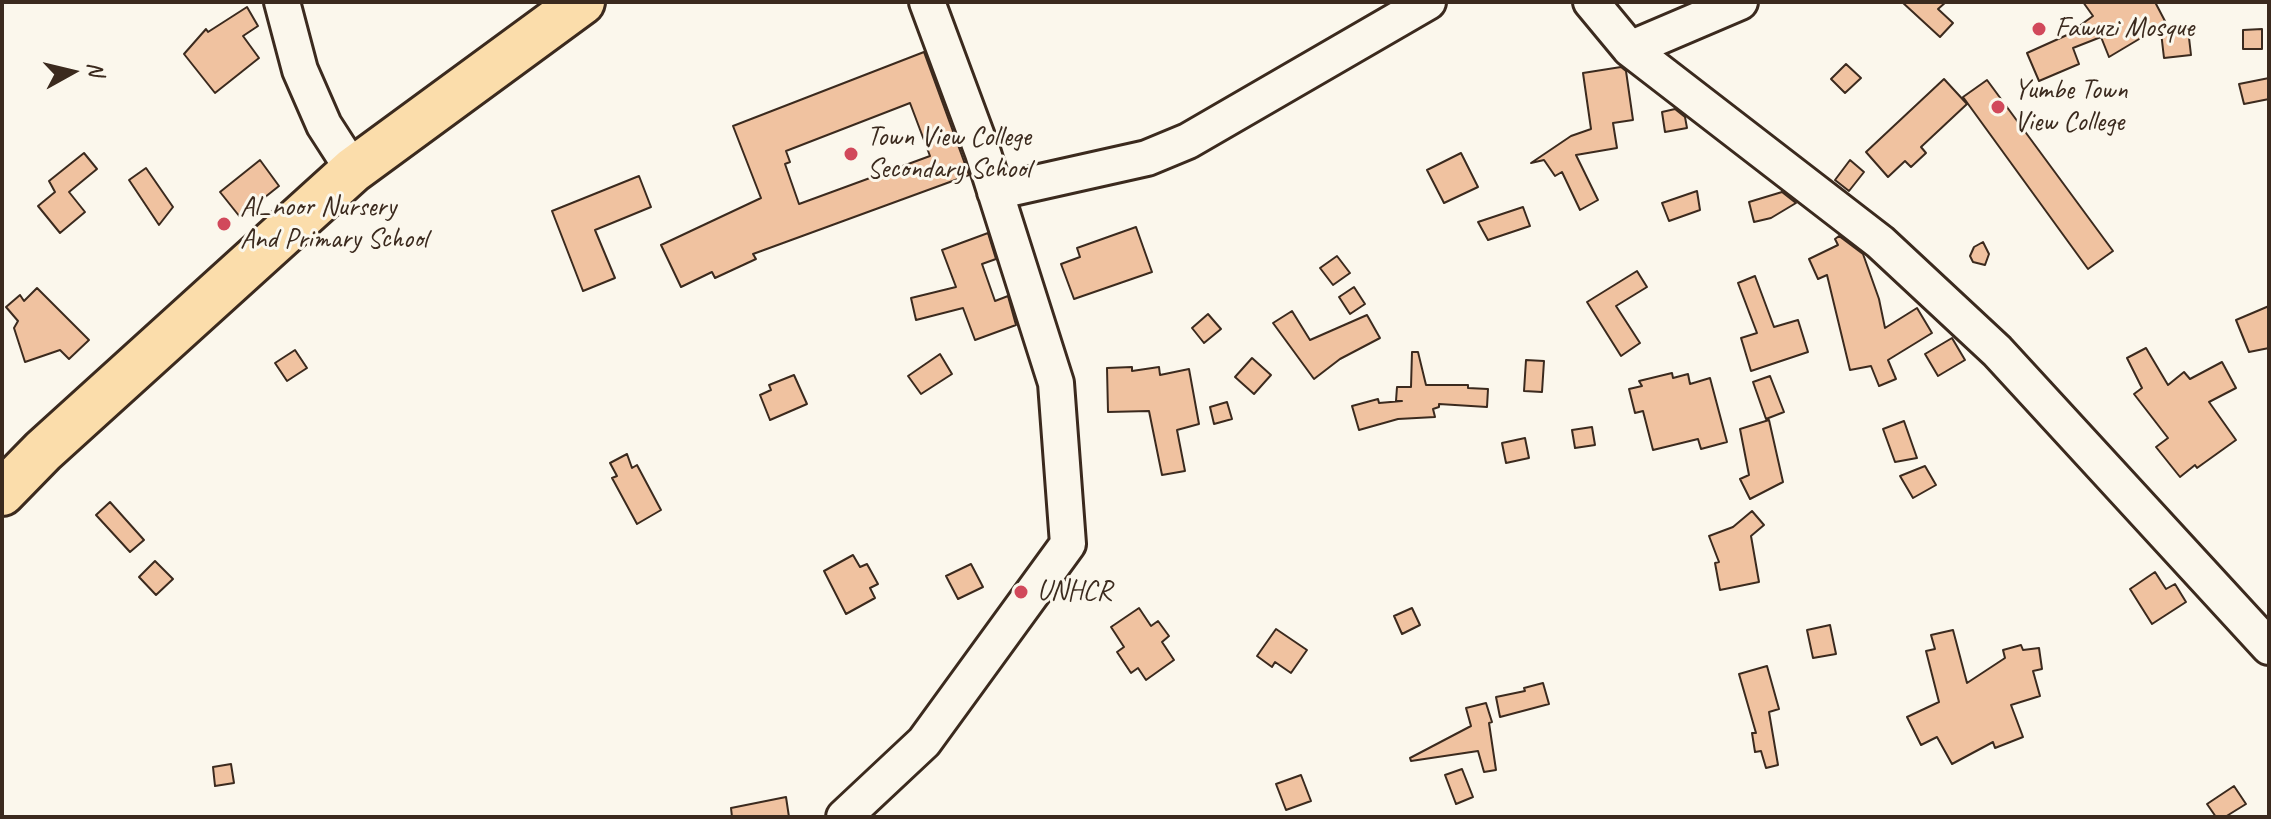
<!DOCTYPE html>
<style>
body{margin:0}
#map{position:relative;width:2271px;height:819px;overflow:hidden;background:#fbf7ec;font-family:Caveat,sans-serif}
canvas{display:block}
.frame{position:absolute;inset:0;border:4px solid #3b2a1e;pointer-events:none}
.north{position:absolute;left:32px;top:32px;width:80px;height:80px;-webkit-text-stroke:6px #fbf7ec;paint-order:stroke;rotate:82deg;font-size:22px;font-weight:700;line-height:32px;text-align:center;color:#3b2a1e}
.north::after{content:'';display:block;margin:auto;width:28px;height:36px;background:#3b2a1e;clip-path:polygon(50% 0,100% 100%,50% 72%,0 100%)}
</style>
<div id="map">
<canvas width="2271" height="819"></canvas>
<div class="frame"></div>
<div class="north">N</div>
</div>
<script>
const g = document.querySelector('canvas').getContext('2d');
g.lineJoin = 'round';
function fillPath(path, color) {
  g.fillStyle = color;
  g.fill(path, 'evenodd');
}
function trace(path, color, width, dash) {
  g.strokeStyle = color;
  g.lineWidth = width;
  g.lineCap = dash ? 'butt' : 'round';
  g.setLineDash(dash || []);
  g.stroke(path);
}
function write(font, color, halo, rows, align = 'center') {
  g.font = font + ' Caveat,sans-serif';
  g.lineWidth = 6;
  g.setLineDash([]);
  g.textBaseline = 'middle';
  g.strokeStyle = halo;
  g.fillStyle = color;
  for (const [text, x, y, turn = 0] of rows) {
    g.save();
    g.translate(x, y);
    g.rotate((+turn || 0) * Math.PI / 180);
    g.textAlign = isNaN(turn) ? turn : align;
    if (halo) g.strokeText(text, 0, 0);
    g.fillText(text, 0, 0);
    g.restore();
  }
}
const building = new Path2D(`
 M1902,2H1946L1938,9L1953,23L1940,37Z
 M2083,2H2155L2166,23L2109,57L2101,37L2073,48L2079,64L2039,81L2027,53L2067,35L2093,16Z
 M247,7L258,26L243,36L259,58L215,93L184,54L206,29L208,32Z
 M2188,29L2191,55L2164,58L2161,32Z
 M2262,29V49H2243V30Z
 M924,52L969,175L753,254L756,259L715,278L712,272L681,287L661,245L761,198L733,126ZM910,103L930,156L799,204L785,164L790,162L786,151Z
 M1846,64L1861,78L1845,93L1831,79Z
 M1621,67L1626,71L1633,120L1613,123L1617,148L1576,155L1598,200L1580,210L1562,172L1555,176L1544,160L1531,163L1571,136L1591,129L1583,73Z
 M2269,78V99L2244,104L2239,84Z
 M1944,79L1967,104L1921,147L1926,153L1911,167L1905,161L1888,177L1866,152Z
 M1987,80L2113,251L2088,269L1963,97Z
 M1675,109L1685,117L1687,128L1665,132L1662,112Z
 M84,153L97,169L69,192L85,212L60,233L38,206L55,192L49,181Z
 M1461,153L1478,187L1444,203L1427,170Z
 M260,160L279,186L240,217L220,192Z
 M1850,160L1864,172L1849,191L1835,180Z
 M146,168L173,207L159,225L129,180Z
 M639,176L651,207L595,230L615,278L583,291L552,211Z
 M1697,191L1700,210L1669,221L1662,203Z
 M1782,192L1796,203L1771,218L1754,222L1749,202Z
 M1523,207L1530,226L1488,240L1478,222Z
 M1136,227L1152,272L1074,299L1061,264L1080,257L1077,248Z
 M988,233L996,259L982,264L995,301L1008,296L1016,325L975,340L963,308L916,320L911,298L956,287L942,250Z
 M1839,236L1863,254L1879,299L1885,328L1917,308L1932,333L1888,360L1896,379L1879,386L1871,366L1850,370L1827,275L1818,279L1809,259L1838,245L1835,239Z
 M1983,242L1989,254L1985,265L1973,262L1970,256L1974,247Z
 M1337,256L1350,273L1333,285L1320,268Z
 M1637,271L1647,287L1616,306L1640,343L1621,356L1587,302Z
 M1755,276L1774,327L1798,320L1808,352L1751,371L1741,338L1757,333L1738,283Z
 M1354,287L1365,304L1350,314L1339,297Z
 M37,288L89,340L69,359L60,350L25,362L14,328L18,321L6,307L20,295L24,301Z
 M2269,306V348L2249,352L2236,320Z
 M1292,311L1310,340L1367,315L1380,338L1340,359L1314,379L1273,323Z
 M1208,314L1221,329L1204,343L1192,328Z
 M1952,338L1965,360L1938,376L1925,354Z
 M2146,348L2168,385L2184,372L2190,379L2222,362L2236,388L2209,402L2236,440L2197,468L2195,465L2180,477L2156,447L2168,438L2134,394L2142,388L2127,358Z
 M295,350L307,368L287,381L275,363Z
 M1412,352H1418L1426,385H1468V388L1488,389L1487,407L1439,404V407L1433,409L1435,417L1398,419L1359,430L1352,406L1378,399L1379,403L1402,401H1396L1397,387H1411Z
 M940,354L952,374L921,394L908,376Z
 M1252,358L1271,375L1254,394L1235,377Z
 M1526,360L1544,361L1542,392L1524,391Z
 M1132,367V371L1159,367L1160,375L1189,369L1199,424L1177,430L1185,471L1162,475L1149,411L1108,412L1107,368Z
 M1672,373L1673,378L1688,374L1690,384L1710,378L1727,442L1701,449L1698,439L1653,450L1643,411L1635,413L1629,389L1642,386L1639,381Z
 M794,375L807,404L770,420L760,395L771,390L769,385Z
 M1770,376L1784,412L1766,419L1753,382Z
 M1227,402L1232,419L1214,424L1210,407Z
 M1769,420L1783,482L1750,499L1740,479L1749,475L1740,429Z
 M1904,421L1917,458L1895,462L1883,429Z
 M1592,427L1595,445L1575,448L1572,430Z
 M1525,438L1529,458L1506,463L1502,443Z
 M627,454L632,468L637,465L661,510L637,524L612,478L617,476L610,463Z
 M1925,466L1936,485L1913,498L1900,476Z
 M110,502L144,540L130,552L96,515Z
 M1752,511L1764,525L1751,536L1759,582L1720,590L1715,563L1719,562L1709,536L1733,527Z
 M853,555L860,567L867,564L878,584L870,588L875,598L846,614L824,571Z
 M155,561L173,579L156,595L139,577Z
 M971,564L983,587L958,599L946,576Z
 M2155,572L2166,589L2175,584L2186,602L2152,624L2130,589Z
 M1139,608L1151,626L1158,621L1169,636L1162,642L1174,660L1146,680L1138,668L1131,673L1117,652L1124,647L1111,627Z
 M1412,608L1420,625L1402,634L1394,616Z
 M1830,625L1836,654L1813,658L1807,630Z
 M1276,629L1307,650L1291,673L1275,662L1272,667L1257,656Z
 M1953,630L1967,683L2005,658L2003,650L2021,645L2023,650L2039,648L2042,669L2033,671L2040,696L2011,705L2023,737L1995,748L1993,742L1952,764L1937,737L1921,745L1907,717L1939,702L1926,651L1935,649L1931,635Z
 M1767,666L1779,709L1769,712L1778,765L1766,768L1761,751L1755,752L1752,733H1756L1739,674Z
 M1543,683L1549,704L1500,717L1496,697L1525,691L1524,688Z
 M1486,703L1492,722L1489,723L1496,770L1484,772L1478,751L1411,761L1410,758L1471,726L1466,708Z
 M231,764L234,783L215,786L213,767Z
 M1462,769L1473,797L1456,804L1445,775Z
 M1301,775L1311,801L1286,810L1276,784Z
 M2234,786L2246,804L2225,817H2216L2207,804Z
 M786,797L789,817H732L731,808Z`);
const minor = new Path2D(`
 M282,2L300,70L324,125L353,170
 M1591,2L1630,49L1880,242L1997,351L2269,647
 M1630,49L1740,2
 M995,192L1147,158L1188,141L1428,2
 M844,817L924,742L1068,544L1056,383L983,153L927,2`);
const major = new Path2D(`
 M2,493L43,451L353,170L582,2`);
const markers = [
 [2039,29,8,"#d1495b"],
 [1998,107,8,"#d1495b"],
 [851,154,8,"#d1495b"],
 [224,224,8,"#d1495b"],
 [1021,592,8,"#d1495b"]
];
const poiNames = [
 ["Fawuzi Mosque",2055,29],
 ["Yumbe Town",2014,91],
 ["View College",2014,123],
 ["Town View College",867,138],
 ["Secondary School",867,170],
 ["Al_noor Nursery",240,208],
 ["And Primary School",240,240],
 ["UNHCR",1037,592]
];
fillPath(building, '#f0c2a0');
trace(building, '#3b2a1e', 2);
trace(minor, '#3b2a1e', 40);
trace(major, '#3b2a1e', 50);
trace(minor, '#fbf7ec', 34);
trace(major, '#fbddab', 44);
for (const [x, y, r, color] of markers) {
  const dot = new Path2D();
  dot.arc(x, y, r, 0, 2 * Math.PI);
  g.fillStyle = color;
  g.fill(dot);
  trace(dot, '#fbf7ec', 3);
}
write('28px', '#3b2a1e', '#fbf7ec', poiNames, 'left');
</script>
